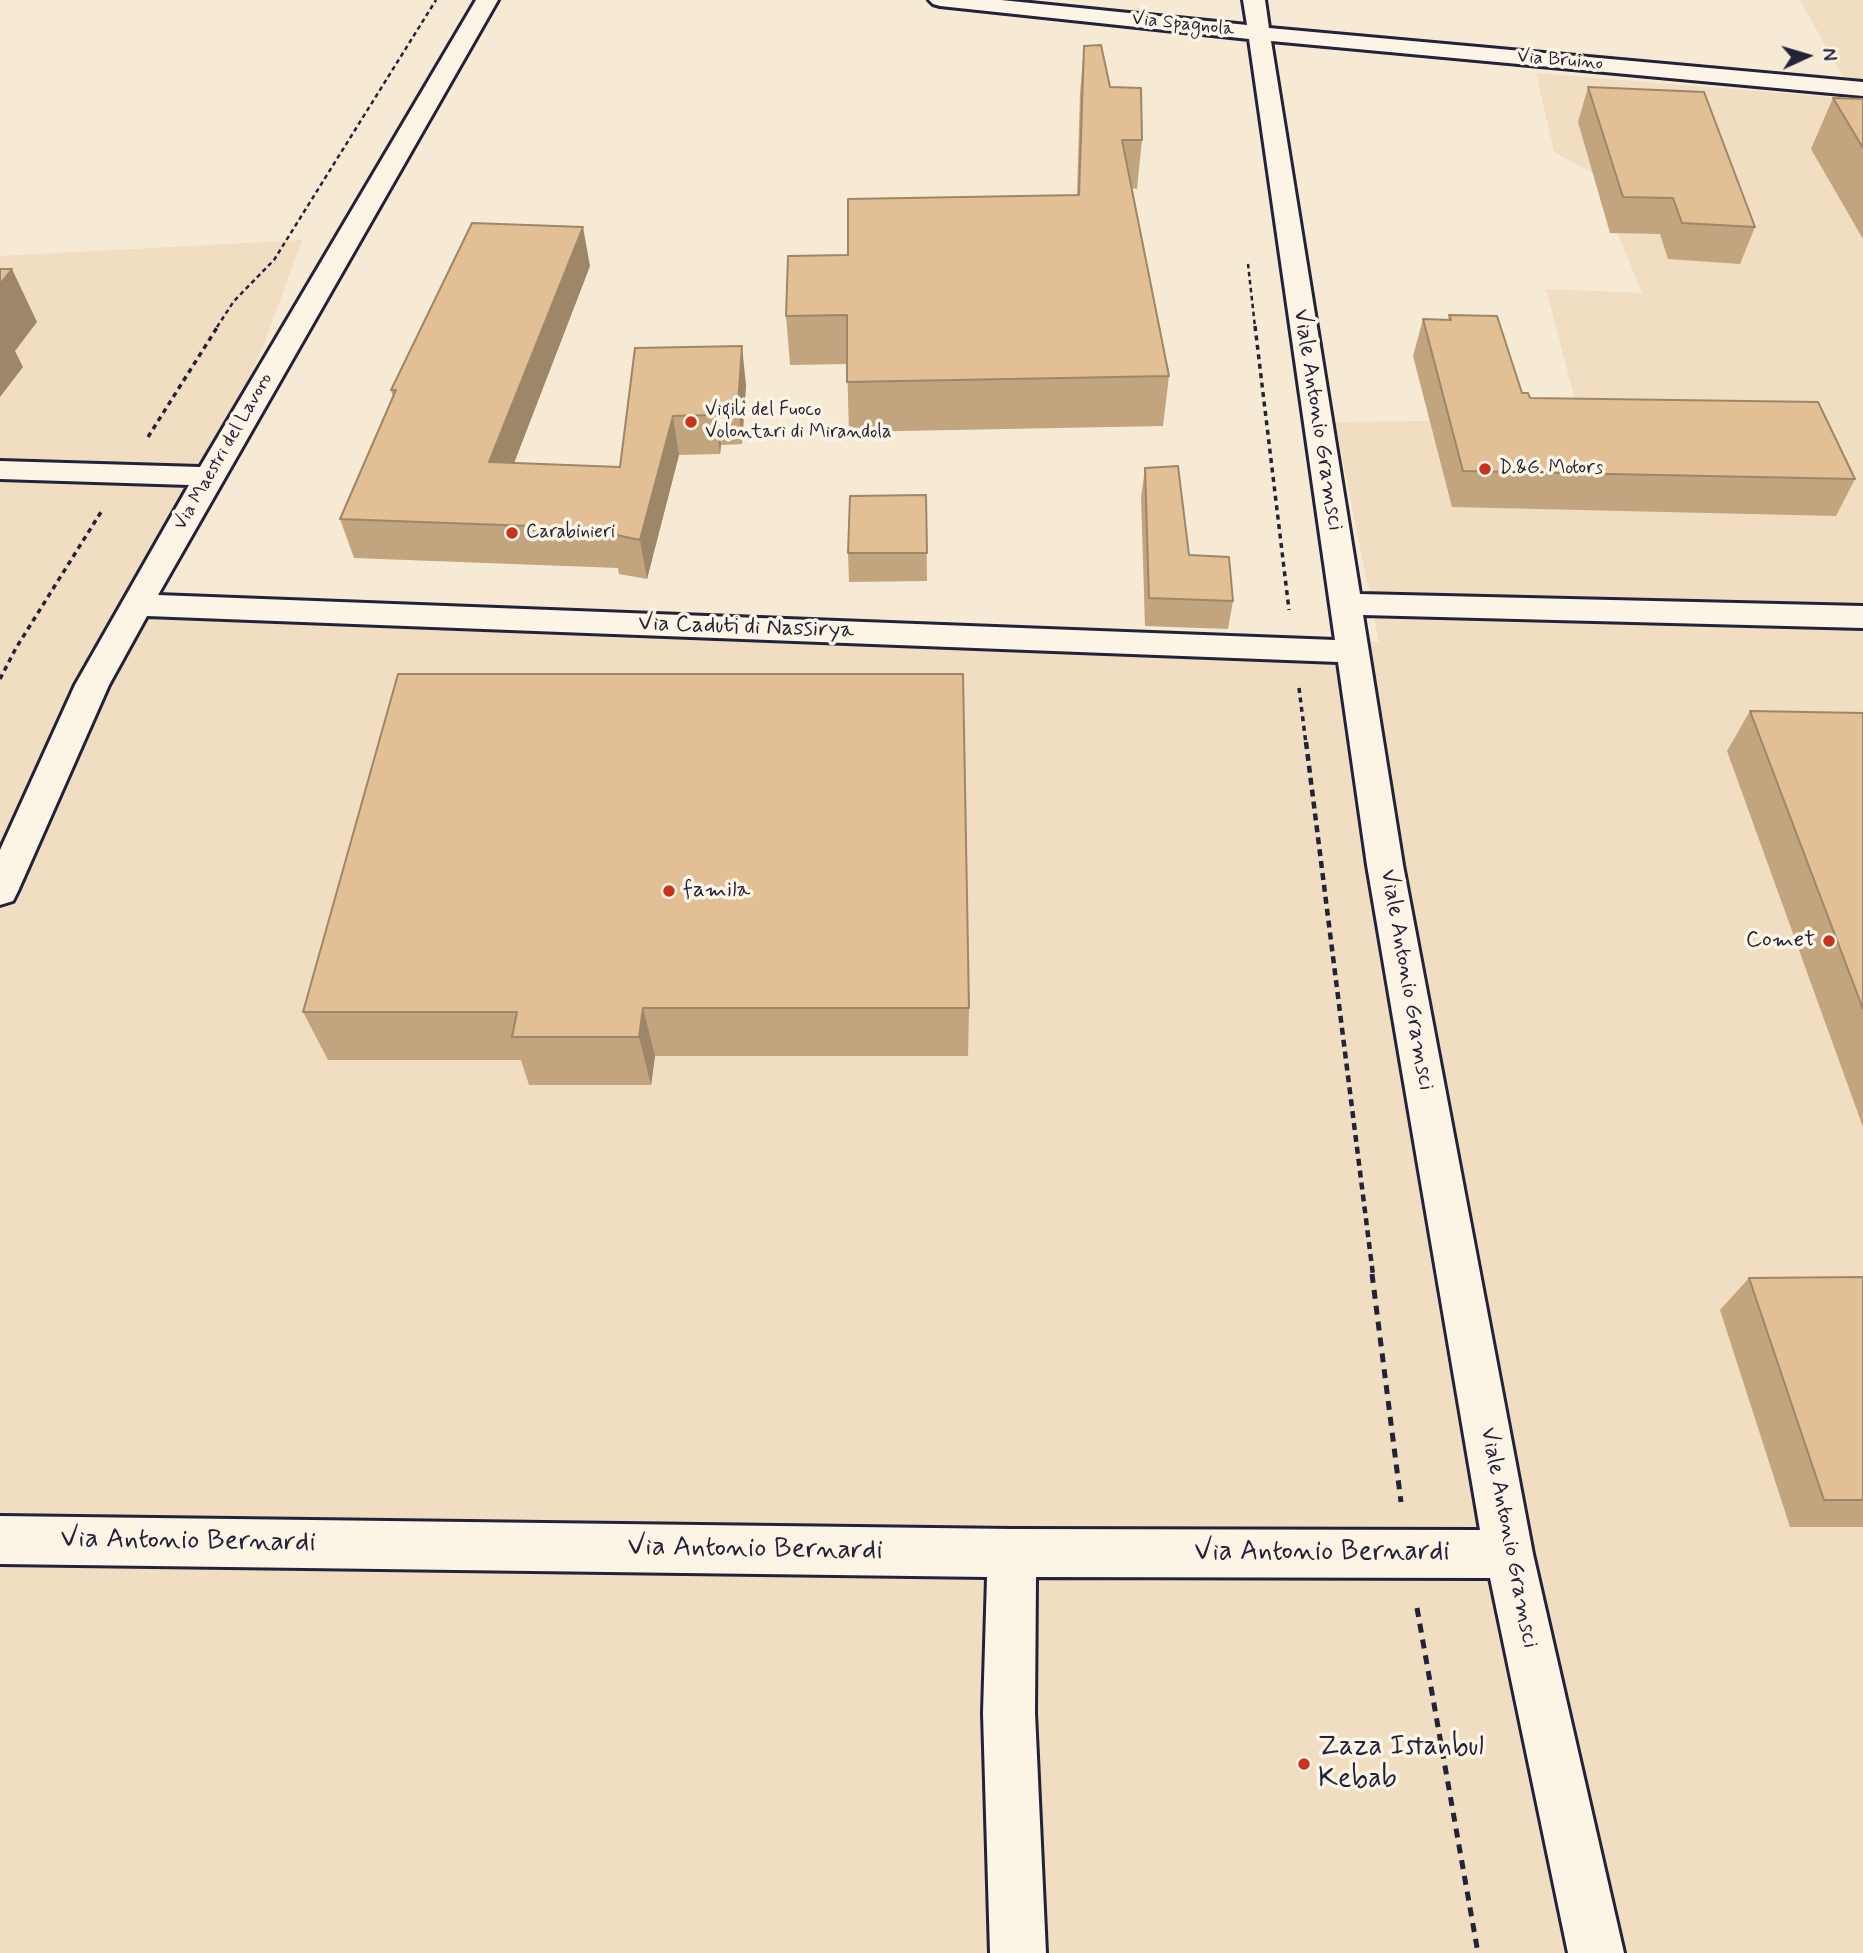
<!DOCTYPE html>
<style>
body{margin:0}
#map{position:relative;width:1863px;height:1953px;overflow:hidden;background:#f7ead5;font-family:Mynerve,sans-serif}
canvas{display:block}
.north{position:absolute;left:1772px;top:21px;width:70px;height:70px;-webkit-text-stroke:5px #fcf5e5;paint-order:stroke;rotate:86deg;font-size:19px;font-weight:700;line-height:28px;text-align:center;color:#22223b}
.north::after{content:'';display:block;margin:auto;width:24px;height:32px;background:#22223b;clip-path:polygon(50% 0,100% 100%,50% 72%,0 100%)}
</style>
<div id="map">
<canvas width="1863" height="1953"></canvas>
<div class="north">N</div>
</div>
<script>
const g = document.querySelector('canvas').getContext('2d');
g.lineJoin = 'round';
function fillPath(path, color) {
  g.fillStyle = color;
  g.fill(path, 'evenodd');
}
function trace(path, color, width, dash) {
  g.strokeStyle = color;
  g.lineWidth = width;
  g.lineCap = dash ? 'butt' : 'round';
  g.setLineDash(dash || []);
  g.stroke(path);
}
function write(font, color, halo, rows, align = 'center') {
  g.font = font + ' Mynerve,sans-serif';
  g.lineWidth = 7;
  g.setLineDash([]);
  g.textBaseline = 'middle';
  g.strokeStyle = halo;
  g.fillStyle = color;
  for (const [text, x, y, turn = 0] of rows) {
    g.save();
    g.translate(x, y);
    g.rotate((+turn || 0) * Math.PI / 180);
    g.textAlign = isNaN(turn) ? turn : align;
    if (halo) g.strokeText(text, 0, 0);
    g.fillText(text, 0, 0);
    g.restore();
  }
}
const built = new Path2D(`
 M1800,0H1863V1953H0V256L302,240L263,347L145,615L1379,642L1335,422L1580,419L1546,289L1642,293L1593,173L1554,152L1536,73L1855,99Z`);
const pathFar3 = new Path2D(`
 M1248,264L1255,327
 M217,327L234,301L274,260L436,0`);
const pathFar2 = new Path2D(`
 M1255,326L1289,610
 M148,437L218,326
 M0,679L16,648L101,512
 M1299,688L1306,744`);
const pathFar1 = new Path2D(`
 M1306,742L1373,1275`);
const path = new Path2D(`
 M1372,1274L1401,1502
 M1417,1608L1478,1953`);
const minor = new Path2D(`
 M476,0H498L158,595L1335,640L1249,39L940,6L933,4L929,0H1001L1247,25L1243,0H1265L1269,28L1863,82V96L1271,41L1360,594L1863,606V628L1363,615L1403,865L1533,1554L1624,1953H1568L1490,1578L1036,1577L1035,1713L1046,1953H990L983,1713L987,1577L0,1564V1516L1012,1529L1480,1530L1367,865L1338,662L147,616L109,685L18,891L13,901L0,905V850L75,685L189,485L0,479V461L200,467Z`);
const wall = new Path2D(`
 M1084,46L1110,87L1142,140L1137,189L1131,188L1169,376L1163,426L849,432L847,364L790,365L786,316L1077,195L1080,93Z
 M1588,87L1755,227L1740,264L1668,259L1660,234L1610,233L1578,122Z
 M1833,98L1863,99V239L1811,149Z
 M590,266L514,463L620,467L635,348L746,385L742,444L721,445L720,454L679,455L647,579L619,574L618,568L354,558L340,519L393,397L391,390Z
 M1449,315L1522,393L1530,398L1855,479L1836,516L1452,507L1413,356L1423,319L1448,320Z
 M1145,468L1189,555L1233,601L1228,629L1145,626L1141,497Z
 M926,495L927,581L849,582L848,553Z
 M963,674L969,1008L968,1056H655L651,1085H529L521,1060H328L303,1012Z
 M1750,711L1863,713V1127L1727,751Z
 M1863,1277V1527H1790L1720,1310L1749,1278Z`);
const shadedWall = new Path2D(`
 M583,227L590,266L499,502L489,462Z
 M12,269L37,322L15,351L23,367L0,397V284Z
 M742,346L746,385L742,444L738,405Z
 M716,405L721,445L720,454L715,415Z
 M673,416L679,455L647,579L640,540Z
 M643,1008L655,1056L651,1085L639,1037Z`);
const building = new Path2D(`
 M1101,45L1110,87L1141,88L1142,140H1122L1169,376L847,382V315L786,316L788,256L848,255V199L1079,195L1084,46Z
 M1588,87L1704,92L1755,227L1682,223L1673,198L1623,197Z
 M1833,98L1863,99V148Z
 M472,223L583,227L489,462L620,467L635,348L742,346L738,405H716L715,415L673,416L640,540L612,534V529L340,519L396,390H391Z
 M0,269H12L0,284Z
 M1449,315L1497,316L1522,393H1528L1530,398L1818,402L1855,479L1463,471L1423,319L1451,320Z
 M1178,466L1189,555L1229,557L1233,601L1149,598L1145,468Z
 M926,495L927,553H848L850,496Z
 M398,674H963L969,1008H643L639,1037H512L517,1012H303Z
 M1750,711L1863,713V1009Z
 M1863,1277V1500H1824L1749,1278Z`);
const markers = [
 [691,422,7,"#c8321e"],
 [1485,469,7,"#c8321e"],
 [512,533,7,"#c8321e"],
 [669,891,7,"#c8321e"],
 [1829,941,7,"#c8321e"],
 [1304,1764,7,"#c8321e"]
];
const farStreetnames = [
 ["Via Spagnola",1183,25,6],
 ["Via Bruino",1560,61,5],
 ["Via Maestri del Lavoro",224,452,-60]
];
const farPoinames = [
 ["Vigili del Fuoco",705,411],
 ["Volontari di Mirandola",705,433],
 ["D.&G. Motors",1499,469],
 ["Carabinieri",526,533]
];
const streetNames = [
 ["Viale Antonio Gramsci",1317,420,81],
 ["Via Caduti di Nassirya",746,628,2],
 ["Viale Antonio Gramsci",1406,980,80],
 ["Viale Antonio Gramsci",1508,1538,79]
];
const poiNames = [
 ["famila",683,891],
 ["Comet",1815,941,"right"]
];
const nearStreetnames = [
 ["Via Antonio Bernardi",188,1542,1],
 ["Via Antonio Bernardi",755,1550,1],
 ["Via Antonio Bernardi",1322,1553]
];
const nearPoinames = [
 ["Zaza Istanbul",1318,1748],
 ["Kebab",1318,1780]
];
fillPath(built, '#f1ddc2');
trace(minor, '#22223b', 6);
trace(pathFar3, '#22223b', 2.5, [4.5, 3.5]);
trace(pathFar2, '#22223b', 3.5, [5, 4.5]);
trace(pathFar1, '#22223b', 4.5, [7, 5]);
trace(path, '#22223b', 5, [9, 7]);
fillPath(minor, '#fcf5e5');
fillPath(wall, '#c2a47f');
fillPath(shadedWall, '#9e8668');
fillPath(building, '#e2bf94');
trace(building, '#9e8668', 2);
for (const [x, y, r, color] of markers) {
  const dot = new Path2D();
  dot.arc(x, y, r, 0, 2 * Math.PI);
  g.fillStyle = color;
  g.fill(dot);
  trace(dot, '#fcf5e5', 2.5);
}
write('19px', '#22223b', '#fcf5e5', farStreetnames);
write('19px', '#22223b', '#fcf5e5', farPoinames, 'left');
write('23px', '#22223b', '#fcf5e5', streetNames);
write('23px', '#22223b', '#fcf5e5', poiNames, 'left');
write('28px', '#22223b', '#fcf5e5', nearStreetnames);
write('28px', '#22223b', '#fcf5e5', nearPoinames, 'left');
</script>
